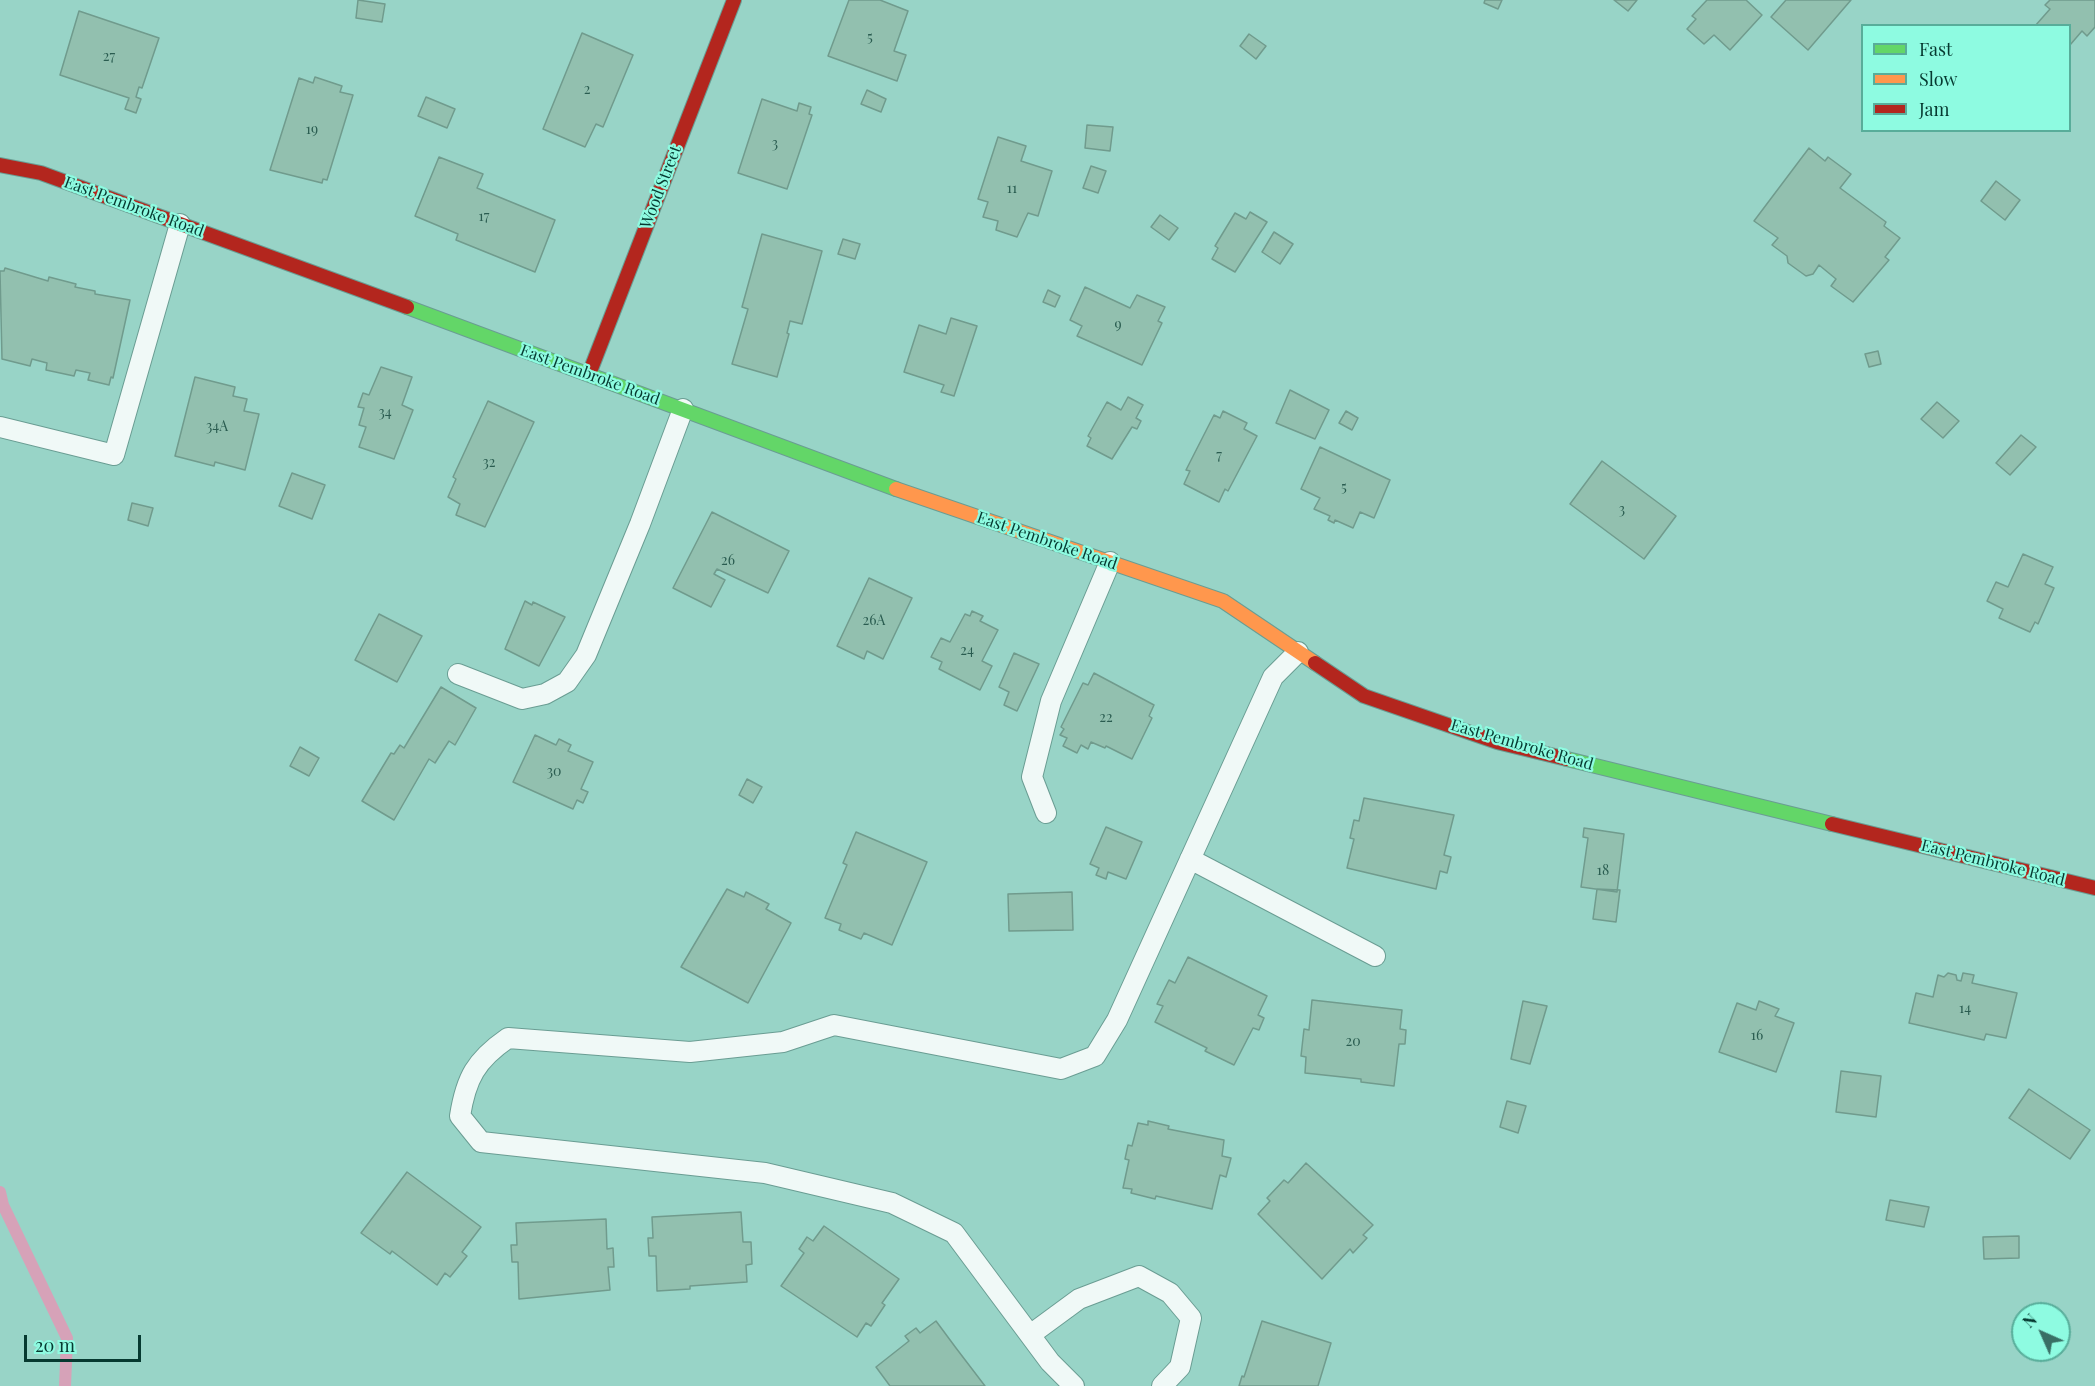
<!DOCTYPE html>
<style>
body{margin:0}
#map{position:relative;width:2095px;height:1386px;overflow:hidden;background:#98d4c7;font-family:"Playfair Display",serif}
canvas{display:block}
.legend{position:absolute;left:1861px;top:24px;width:210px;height:108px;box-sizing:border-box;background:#8efbe1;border:2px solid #58ad9a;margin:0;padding:8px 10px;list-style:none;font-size:18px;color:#063930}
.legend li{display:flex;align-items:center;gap:12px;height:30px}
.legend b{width:30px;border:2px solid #58ad9a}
.north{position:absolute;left:2011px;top:1302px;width:60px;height:60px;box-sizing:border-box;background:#8efbe1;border:2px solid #58ad9a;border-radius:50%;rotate:315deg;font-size:16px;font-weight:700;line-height:24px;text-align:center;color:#063930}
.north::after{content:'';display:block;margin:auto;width:21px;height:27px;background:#396f65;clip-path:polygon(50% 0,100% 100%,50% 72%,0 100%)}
.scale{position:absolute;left:24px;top:1335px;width:117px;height:27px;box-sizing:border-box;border:3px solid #063930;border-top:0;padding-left:8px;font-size:18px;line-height:21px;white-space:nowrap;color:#063930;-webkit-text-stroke:4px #8efbe1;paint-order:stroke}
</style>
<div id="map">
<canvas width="2095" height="1386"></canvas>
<ul class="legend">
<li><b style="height:8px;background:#63d668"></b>Fast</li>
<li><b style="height:8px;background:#ff974d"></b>Slow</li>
<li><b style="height:8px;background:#b3261e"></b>Jam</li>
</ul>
<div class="north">N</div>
<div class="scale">20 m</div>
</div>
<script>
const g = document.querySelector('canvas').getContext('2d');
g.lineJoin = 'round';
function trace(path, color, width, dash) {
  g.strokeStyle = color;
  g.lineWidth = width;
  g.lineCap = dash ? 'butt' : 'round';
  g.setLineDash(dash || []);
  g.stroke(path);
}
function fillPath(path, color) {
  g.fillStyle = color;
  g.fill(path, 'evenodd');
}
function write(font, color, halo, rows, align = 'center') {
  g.font = font + ' "Playfair Display",serif';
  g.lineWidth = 4.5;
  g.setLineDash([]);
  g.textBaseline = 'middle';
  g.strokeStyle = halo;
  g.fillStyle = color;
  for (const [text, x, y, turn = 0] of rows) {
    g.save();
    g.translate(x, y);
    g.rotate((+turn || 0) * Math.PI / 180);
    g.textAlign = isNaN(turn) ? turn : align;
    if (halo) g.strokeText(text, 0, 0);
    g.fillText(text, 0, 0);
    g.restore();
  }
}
const stream = new Path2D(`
 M0,1192L3,1205L67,1338L65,1386`);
const building = new Path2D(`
 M358,0L385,4L382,22L356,18Z
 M849,0H880L908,11L894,51L906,55L897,81L828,56Z
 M1485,0H1502L1498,9L1484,3Z
 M1614,0H1637L1628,11Z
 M1707,0H1746L1762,15L1730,50L1714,35L1704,44L1687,29L1696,19L1692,16Z
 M1786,0H1851L1808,50L1771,17Z
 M2050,0H2095V27L2087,36L2082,31L2070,45V26H2035L2050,9L2045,5Z
 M79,11L159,38L142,88L139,87L136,97L141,99L136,113L125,109L129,98L60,75Z
 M582,33L633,55L603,127L596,124L585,147L543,129Z
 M1249,34L1266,46L1256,59L1240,46Z
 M315,77L342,86L340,92L353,95L327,180L323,179L322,183L270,170L299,78L313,83Z
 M867,90L886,99L881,112L861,104Z
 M426,97L455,109L447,128L418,116Z
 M762,99L797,111L799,103L811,107L809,114L812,115L787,189L738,173Z
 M1087,125L1113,127L1110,151L1085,148Z
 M998,137L1026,146L1021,161L1052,171L1038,216L1028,213L1017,237L996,230L998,221L983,217L988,202L978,199Z
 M1809,148L1825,161L1828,157L1851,174L1840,188L1886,222L1884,226L1900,238L1885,257L1889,260L1853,302L1831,286L1836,279L1819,265L1813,274L1806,276L1788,263L1787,256L1772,245L1778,238L1754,221Z
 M439,157L483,174L477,188L555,220L535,272L456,240L458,234L415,216Z
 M1091,166L1106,171L1098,193L1083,188Z
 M1996,181L2020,200L2005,220L1981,201Z
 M1250,212L1267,222L1235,272L1212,259L1218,248L1215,246L1235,213L1246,219Z
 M1160,215L1178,228L1169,240L1151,227Z
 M1274,232L1293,244L1280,264L1262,252Z
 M762,234L822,251L802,324L790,321L787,333L789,334L777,377L732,364L748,309L742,307Z
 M843,239L860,244L855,259L838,254Z
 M5,268L48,281L49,277L76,284L75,287L95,291V294L130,300L113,378L111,377L109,385L88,380L90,373L76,370L74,376L46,370L47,363L32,359L30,366L2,359L0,271H4Z
 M1085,287L1130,308L1137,295L1165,307L1158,321L1162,323L1142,365L1077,336L1082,326L1070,320Z
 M1048,290L1060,296L1055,307L1043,302Z
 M951,318L977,326L954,396L941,392L944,385L904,372L919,325L946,334Z
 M1878,351L1881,364L1869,367L1865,354Z
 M381,367L412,377L402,405L413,410L394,459L359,447L366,427L359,425L364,408L358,407L363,393L369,395Z
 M195,377L235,387L233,396L247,399L244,411L259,414L245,470L215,462L214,466L175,456Z
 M1290,390L1329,410L1315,439L1276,423Z
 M1128,397L1143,405L1136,418L1141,421L1137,429L1132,427L1112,459L1087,446L1091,438L1088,436L1107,402L1121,410Z
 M488,401L534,422L485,527L456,515L460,504L448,497L456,479L453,477Z
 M1937,402L1959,421L1943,438L1921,419Z
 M1223,411L1247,423L1244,429L1257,436L1228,491L1225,489L1219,502L1184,484L1190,471L1186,470L1214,415L1220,418Z
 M1346,411L1358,418L1352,430L1339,423Z
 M2021,435L2036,447L2010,475L1996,463Z
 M1320,447L1390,480L1374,518L1360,512L1353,528L1335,520L1334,523L1328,520L1330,516L1314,509L1320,498L1301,489Z
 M1602,461L1676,516L1644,559L1570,504Z
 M292,473L325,485L312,519L279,506Z
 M132,503L153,508L148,526L128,520Z
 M712,512L789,551L768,593L717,569L714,574L725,580L711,607L673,588Z
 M2023,554L2053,567L2045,584L2054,588L2038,624L2035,622L2030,632L1999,618L2003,609L1987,601L1996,582L2008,587Z
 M869,578L912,598L883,659L867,651L864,659L837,646Z
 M525,601L532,605L533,602L565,617L539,666L505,649Z
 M972,611L983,616L980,621L998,630L982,661L992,666L980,690L939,669L942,662L931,657L941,638L950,642L965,614L970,616Z
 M379,614L422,636L397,682L355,660Z
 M1014,653L1039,664L1017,711L1004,705L1009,692L999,687Z
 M1094,673L1154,705L1149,716L1152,718L1132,759L1106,746L1105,748L1091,742L1088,749L1081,745L1077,753L1063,746L1067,738L1060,735L1064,729L1061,727L1083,683L1088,685Z
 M441,687L476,708L455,745L449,741L435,763L429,759L394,820L362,801L391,753L394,754L400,745L404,748Z
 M535,735L556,745L559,739L571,745L568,751L593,762L581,789L588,792L583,803L577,800L573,809L513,782Z
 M300,747L319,758L309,776L290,766Z
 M747,779L762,787L753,803L739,795Z
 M1364,798L1454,815L1444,855L1451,857L1447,873L1440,871L1436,889L1347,868L1354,839L1350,838L1354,820L1359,821Z
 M1106,827L1142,842L1126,879L1108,872L1106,879L1096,875L1099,868L1090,864Z
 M1584,828L1624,834L1617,892L1581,887L1588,838L1583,837Z
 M856,832L927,862L892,945L864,933L861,939L839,930L841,924L825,918L847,865L843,863Z
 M727,889L744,897L746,892L769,904L766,909L791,923L748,1003L681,967Z
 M1597,889L1620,890L1616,922L1593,919Z
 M1072,892L1073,930L1009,931L1008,894Z
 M1188,957L1267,996L1258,1015L1264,1018L1259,1030L1253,1028L1234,1065L1205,1051L1207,1048L1155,1022L1163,1006L1157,1004L1169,980L1175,983Z
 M1948,973L1956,975L1957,980L1961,981L1963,973L1974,975L1972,983L2017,993L2006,1038L1986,1034L1984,1040L1909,1023L1916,993L1933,997L1938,975L1944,977Z
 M1312,1000L1402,1010L1400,1029L1406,1030L1405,1044H1399L1394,1086L1361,1082V1079L1305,1073L1306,1057L1301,1056L1304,1029L1309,1030Z
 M1523,1001L1547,1006L1530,1064L1511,1059Z
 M1759,1001L1779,1009L1775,1016L1794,1023L1776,1072L1719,1052L1737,1003L1756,1010Z
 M1841,1071L1881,1076L1876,1117L1836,1112Z
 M2029,1089L2090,1130L2070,1159L2009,1118Z
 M1507,1101L1526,1106L1518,1133L1500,1127Z
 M1148,1121L1169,1126L1168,1129L1224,1140L1222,1156L1231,1158L1226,1177L1220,1175L1212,1209L1156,1196L1155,1199L1131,1193L1132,1189L1123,1188L1129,1160L1125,1159L1128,1145L1132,1146L1138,1123L1148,1125Z
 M1306,1163L1373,1225L1363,1235L1367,1238L1353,1253L1350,1249L1322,1279L1258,1214L1270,1201L1267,1198L1284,1180L1288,1183Z
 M407,1172L481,1227L462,1252L467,1256L450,1277L445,1273L437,1285L392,1251L390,1254L361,1233Z
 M1890,1200L1929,1207L1924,1227L1886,1220Z
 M741,1212L743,1242H751L752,1264L746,1265L747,1282L690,1286V1289L657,1291L656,1256H649L648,1238H653L652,1217Z
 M606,1219L607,1249L613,1248L614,1267H608L610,1290L519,1299L518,1262H512L511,1245H517L516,1223Z
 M824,1226L899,1279L882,1303L885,1305L871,1326L866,1323L857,1337L781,1286L804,1253L799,1249L807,1237L813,1241Z
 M2019,1236V1258L1984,1259L1983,1237Z
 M936,1321L956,1348L985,1386H890L876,1367L909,1341L905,1336L916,1328L920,1333Z
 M1262,1321L1331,1343L1318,1386H1239L1242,1376L1244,1377Z`);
const lane = new Path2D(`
 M0,427L114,455L180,224
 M458,674L522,699L545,694L567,682L586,655L640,524L683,409
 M1046,813L1032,777L1051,701L1110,562
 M1190,859L1375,956
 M1030,1335L1079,1299L1139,1276L1170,1293L1191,1318L1180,1367L1162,1386
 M1074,1386L1050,1362L954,1233L892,1203L765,1173L481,1142L460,1116C466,1078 476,1060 508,1038L690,1052L783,1042L834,1025L1061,1069L1095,1056L1117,1020L1273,677L1298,652`);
const fast = new Path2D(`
 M407,307L896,489
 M1567,759L1832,824`);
const slow = new Path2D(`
 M896,489L1223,601L1315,663`);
const jam = new Path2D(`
 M0,165L41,173L407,307
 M589,374L734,0
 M1315,663L1364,696L1497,742L1567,759
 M1832,824L2095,888`);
const numberNames = [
 ["5",870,38],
 ["27",109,57],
 ["2",587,90],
 ["19",312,130],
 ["3",775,144],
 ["11",1012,189],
 ["17",484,217],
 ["9",1118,325],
 ["34",385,413],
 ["34A",217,427],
 ["7",1219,456],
 ["32",489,463],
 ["5",1344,488],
 ["3",1622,510],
 ["26",728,561],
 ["26A",874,621],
 ["24",967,651],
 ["22",1106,718],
 ["30",554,772],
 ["18",1603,871],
 ["14",1965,1009],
 ["16",1757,1036],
 ["20",1353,1042]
];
const streetNames = [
 ["Wood Street",661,187,-69],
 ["East Pembroke Road",134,207,20],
 ["East Pembroke Road",590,375,20],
 ["East Pembroke Road",1047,541,19],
 ["East Pembroke Road",1522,745,16],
 ["East Pembroke Road",1993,863,14]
];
trace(stream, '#d6a2b8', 12);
fillPath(building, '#92c0af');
trace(building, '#709b8d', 1.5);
trace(lane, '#6a9d93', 22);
trace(fast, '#6a9d93', 16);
trace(slow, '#6a9d93', 16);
trace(jam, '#6a9d93', 16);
trace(lane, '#f0f9f7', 20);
trace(fast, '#63d668', 14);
trace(slow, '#ff974d', 14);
trace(jam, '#b3261e', 14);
write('14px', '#2a5c50', null, numberNames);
write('16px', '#063930', '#8efbe1', streetNames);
</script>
